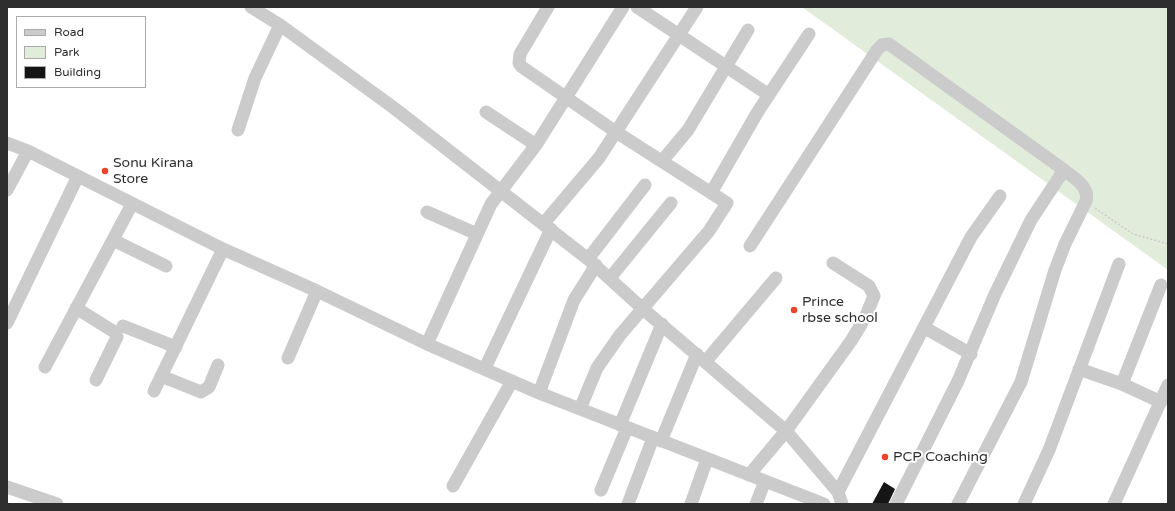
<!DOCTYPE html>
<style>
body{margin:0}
#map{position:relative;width:1175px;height:511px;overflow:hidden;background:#fff;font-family:"Varela Round",sans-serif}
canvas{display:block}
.frame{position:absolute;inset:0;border:8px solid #2e2e2e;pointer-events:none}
.legend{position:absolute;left:16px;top:16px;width:130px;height:72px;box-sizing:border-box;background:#fff;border:1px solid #ababab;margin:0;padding:5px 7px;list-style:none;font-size:12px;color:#2e2e2e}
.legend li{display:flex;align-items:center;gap:8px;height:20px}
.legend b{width:20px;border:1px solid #ababab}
</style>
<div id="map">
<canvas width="1175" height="511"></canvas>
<div class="frame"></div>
<ul class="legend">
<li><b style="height:5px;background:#cbcbcb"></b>Road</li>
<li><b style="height:11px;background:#e1ecdb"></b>Park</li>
<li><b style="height:11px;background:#151515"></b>Building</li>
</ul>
</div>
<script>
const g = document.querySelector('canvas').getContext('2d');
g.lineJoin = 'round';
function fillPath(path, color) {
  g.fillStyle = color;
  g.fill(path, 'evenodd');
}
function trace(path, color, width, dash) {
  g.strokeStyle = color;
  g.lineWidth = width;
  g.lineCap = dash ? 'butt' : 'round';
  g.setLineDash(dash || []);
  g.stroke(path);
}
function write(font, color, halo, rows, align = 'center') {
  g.font = font + ' "Varela Round",sans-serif';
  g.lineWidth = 4;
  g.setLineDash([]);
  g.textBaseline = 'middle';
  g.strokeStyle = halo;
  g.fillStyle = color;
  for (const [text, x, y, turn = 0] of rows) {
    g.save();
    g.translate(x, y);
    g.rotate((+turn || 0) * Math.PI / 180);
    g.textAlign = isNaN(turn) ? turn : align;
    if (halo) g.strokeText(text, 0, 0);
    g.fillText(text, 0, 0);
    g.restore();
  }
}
const green = new Path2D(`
 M802,7H1168V270Z`);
const building = new Path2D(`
 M884,482L895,489L888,504H872Z`);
const path = new Path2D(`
 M1095,208L1133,234L1168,244`);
const minor = new Path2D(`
 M251,7L280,25L394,108L588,259L643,309L786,431L838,492L842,504
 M548,7L520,54L519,63L522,67L616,132L727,203L709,231L620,335L597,368L580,409
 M637,7L769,95
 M486,112L536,145
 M238,130L255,78L280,25
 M7,143L28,151L223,249L317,291L427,344L539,393L824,504
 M662,161L688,130L748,30
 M7,190L28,151
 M711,193L757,113L809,34
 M427,212L477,234
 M544,223L599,158L697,7
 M113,240L166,266
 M750,246L877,50L882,45L889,44L1064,170C1074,178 1090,187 1086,201L1065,244L1055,270L1021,382L958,504
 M588,259L645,185
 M610,278L671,203
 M76,308L116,333L117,337L96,380
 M7,323L78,176
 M123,326L176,347
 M925,328L971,354
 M427,344L491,204L536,145L623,7
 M288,358L317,291
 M706,361L776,278
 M45,367L132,204
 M485,368L551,229
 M1079,369L1122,384L1161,402
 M161,376L201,392L209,387L218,365
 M1122,384L1161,285
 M154,391L223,249
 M539,393L574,300L596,265
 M620,425L662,324
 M661,441L697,354
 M749,475L786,431L851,341L865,318L874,296L869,286L833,263
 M453,486L512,381
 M7,487L57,504
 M601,490L627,428
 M838,492L971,237L1000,196
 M628,504L653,438
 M691,504L707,459
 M756,504L765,481
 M896,504L958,381L995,294L1031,220L1064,170
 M1024,504L1049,450L1119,264
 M1114,504L1168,385`);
const markers = [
 [105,171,4,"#ec432a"],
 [794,310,4,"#ec432a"],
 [885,457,4,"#ec432a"]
];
const poiNames = [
 ["Sonu Kirana",113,163],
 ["Store",113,179],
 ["Prince",802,302],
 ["rbse school",802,318],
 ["PCP Coaching",893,457]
];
fillPath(green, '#e1ecdb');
fillPath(building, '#151515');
trace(path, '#cbcbcb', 1.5, [2, 2]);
trace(minor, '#cbcbcb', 13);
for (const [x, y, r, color] of markers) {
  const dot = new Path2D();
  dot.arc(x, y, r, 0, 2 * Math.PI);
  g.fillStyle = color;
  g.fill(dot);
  trace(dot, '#fff', 1.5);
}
write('14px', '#2e2e2e', '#fff', poiNames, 'left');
</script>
